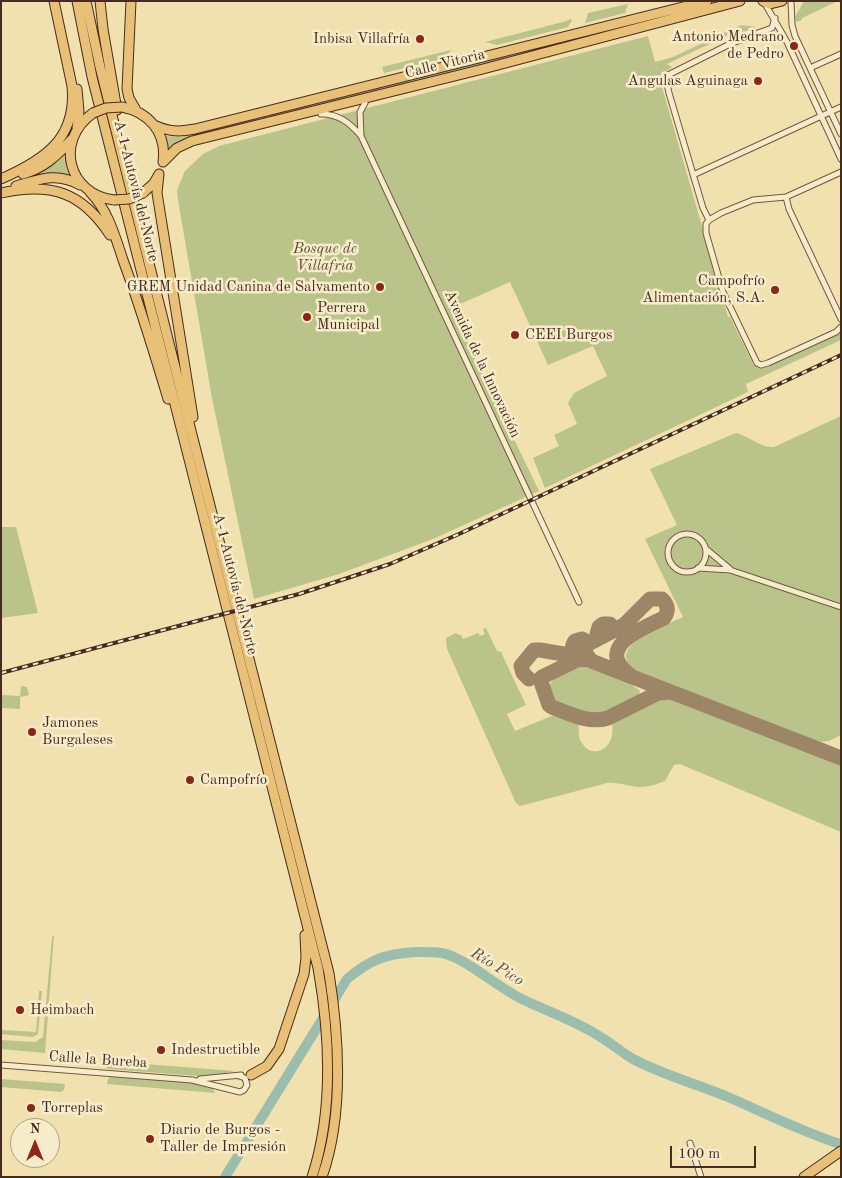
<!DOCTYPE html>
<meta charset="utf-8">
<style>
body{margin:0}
#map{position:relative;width:842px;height:1178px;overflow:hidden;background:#f1e1ae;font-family:"Old Standard TT",serif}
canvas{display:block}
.frame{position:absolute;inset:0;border:2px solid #472b20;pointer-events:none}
.north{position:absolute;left:10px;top:1118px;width:50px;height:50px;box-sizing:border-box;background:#f6ecca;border:1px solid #b09f86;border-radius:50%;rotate:0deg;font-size:14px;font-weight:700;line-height:20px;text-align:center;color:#472b20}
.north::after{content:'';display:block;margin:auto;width:18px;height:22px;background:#8f2418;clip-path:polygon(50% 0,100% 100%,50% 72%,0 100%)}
.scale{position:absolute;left:670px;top:1146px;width:86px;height:22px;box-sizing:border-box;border:2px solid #472b20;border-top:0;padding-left:6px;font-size:15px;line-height:18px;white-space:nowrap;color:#472b20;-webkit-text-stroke:4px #f6ecca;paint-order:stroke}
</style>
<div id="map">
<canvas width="842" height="1178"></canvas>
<div class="frame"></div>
<div class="north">N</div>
<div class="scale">100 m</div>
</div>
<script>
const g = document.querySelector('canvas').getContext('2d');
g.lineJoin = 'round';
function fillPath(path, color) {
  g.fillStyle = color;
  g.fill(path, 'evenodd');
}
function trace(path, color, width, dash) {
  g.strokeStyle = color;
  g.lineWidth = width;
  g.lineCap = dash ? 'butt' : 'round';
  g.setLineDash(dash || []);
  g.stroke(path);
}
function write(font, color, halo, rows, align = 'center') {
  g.font = font + ' "Old Standard TT",serif';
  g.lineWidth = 5;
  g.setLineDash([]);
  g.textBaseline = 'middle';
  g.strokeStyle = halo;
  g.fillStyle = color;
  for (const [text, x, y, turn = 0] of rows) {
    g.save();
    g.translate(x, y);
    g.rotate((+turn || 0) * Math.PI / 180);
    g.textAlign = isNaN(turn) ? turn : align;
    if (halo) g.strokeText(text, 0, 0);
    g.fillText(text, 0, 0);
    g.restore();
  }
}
const green = new Path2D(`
 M804,1H838L802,18V20L796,22L795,17Z
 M628,4L625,13L585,23L588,13Z
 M570,19L572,20L568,27L497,45L485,42L567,21Z
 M741,25L756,27L739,34L735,32L667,64L672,67L661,75L660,80L728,317H730L753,364L758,368L769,366L841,332V340L746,384L748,392L545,488L533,458L559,446L554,435L577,424L568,403L574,393L607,376L593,346L548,365L510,282L451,308L539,491L433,539L339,574L254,599L212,398L178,200L177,190L185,171L203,154L219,146L648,36L655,62L673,57Z
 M571,40V41L439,76L183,140L168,149L166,136L181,137Z
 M451,50L446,58L384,73L382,67Z
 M65,153L67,168L70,175C47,170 25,179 3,186L48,167Z
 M841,416V735L829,741L819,742L635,670C603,646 667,625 683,617L645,539L677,525L650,469L736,433C750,436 759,448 774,447Z
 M1,527H16L38,613L1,618Z
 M486,628L497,651L501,652L526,705L507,714L515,731L554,715L566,718L578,724C580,730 577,737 582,743C593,761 616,748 612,725L615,721L662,698L669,699L841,765V832L680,764L674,765L665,781C657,784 649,787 640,787C629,787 619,782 607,783L520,806L516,803L447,649L446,638L456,633L459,635H461L463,639L478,633L480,636L485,634L483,629Z
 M576,668H590L631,684L640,691L638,698L597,715L563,707L557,703L549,688L550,684L553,679Z
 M21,686L27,687L29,695L20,697V709L1,708V695L20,696Z
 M54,935L45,1053L1,1049V1040L35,1042L43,1037L52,937Z
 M39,991H42L38,1034L33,1037L1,1034V1030L36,1032Z
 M106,1061L235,1071L212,1076H198L108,1069L106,1068Z
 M112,1076L192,1082L212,1087L215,1093L107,1084L108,1079Z
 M1,1079L65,1084L64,1090L61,1092L1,1087Z`);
const river = new Path2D(`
 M225,1177L347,979C371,959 385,954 416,952C425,952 437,951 446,954C471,962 498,988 524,1000C549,1012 576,1021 599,1036C611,1043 621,1052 633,1059C663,1075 697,1084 728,1097C765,1113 802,1132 840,1144`);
const taxiway = new Path2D(`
 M584,657C576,654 569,650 575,641L582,639L589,643L615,630L610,624H603L599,627L597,634
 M586,660H577L542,677L540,679L549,705L552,707C570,714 589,724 608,718L658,693L671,692
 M592,661C586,655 583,651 588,644L624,625L650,599H662C668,605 669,611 664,618C643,628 593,647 630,675
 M529,679L523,673L521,666L534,650H540L581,657L841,758`);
const street = new Path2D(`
 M791,1L792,25L795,36L841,134
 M764,2L787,42L841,159
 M810,68L841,54
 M321,114C339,114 350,123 361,136L579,602
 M361,136L360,112L365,103
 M841,172L786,197L753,200L721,213L709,220L706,224V233L723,292L757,363L761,365L768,363L836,332L841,327
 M693,175L841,107
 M786,197L789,209L841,319
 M709,220L703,208L669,93L666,79V76L728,45L755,34L772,28L775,18
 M668 553a19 19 0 1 1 38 0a19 19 0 1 1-38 0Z
 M706,549L730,569
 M698,568L730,570L841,607
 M1,1065L192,1080L240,1092L244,1090L247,1085L245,1078L239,1076
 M200,1079L241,1075
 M690,1143L701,1177`);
const highway = new Path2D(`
 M77,1L92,77L318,968C330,1036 334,1110 312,1177
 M86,1L100,67L186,411L329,973C339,1036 344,1115 322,1177
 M100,1L103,29L117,110
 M131,1L127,89L129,98L136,110
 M763,1L770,4L782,1
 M77,89L79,111L77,128
 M122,107C149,112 167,133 163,162
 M93,113C54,141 68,194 114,200
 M154,125C169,132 180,132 195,129L707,1
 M163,162L177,148L192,141L483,69L740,1
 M23,174C44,168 57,156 71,140
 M159,174L157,193L193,417
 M1,179C44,160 77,139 72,86L54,1
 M16,186C40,179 57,172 80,185
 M90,192C108,210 115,236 123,260C140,306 154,352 168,399
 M1,193C51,182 82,192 110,235
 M143,193L154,183L158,176
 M251,1075L267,1066L279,1049L304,974L306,958L305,935
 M804,1177L841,1151`);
const rail = new Path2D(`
 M1,673L299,594L390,564L459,534L841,355`);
const highwayBridge = new Path2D(`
 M93,113L106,108L122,107
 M114,200L129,199L143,193`);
const markers = [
 [420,39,5,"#8f2418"],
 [794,46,5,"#8f2418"],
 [758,81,5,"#8f2418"],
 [380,287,5,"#8f2418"],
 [775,290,5,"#8f2418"],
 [307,317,5,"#8f2418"],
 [515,335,5,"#8f2418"],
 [32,732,5,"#8f2418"],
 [190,780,5,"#8f2418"],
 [20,1010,5,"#8f2418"],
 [161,1050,5,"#8f2418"],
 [31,1108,5,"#8f2418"],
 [150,1139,5,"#8f2418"]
];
const poiNames = [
 ["Antonio Medrano",784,37,"right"],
 ["de Pedro",784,54,"right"],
 ["Inbisa Villafría",410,39,"right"],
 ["Angulas Aguinaga",748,81,"right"],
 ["Campofrío",765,281,"right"],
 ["Alimentación, S.A.",765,298,"right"],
 ["GREM Unidad Canina de Salvamento",370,287,"right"],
 ["Perrera",317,308],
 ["Municipal",317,325],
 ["CEEI Burgos",525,335],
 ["Jamones",42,723],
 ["Burgaleses",42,740],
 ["Campofrío",200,780],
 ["Heimbach",30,1010],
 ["Indestructible",171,1050],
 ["Torreplas",41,1108],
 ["Diario de Burgos -",160,1130],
 ["Taller de Impresión",160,1147]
];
const streetNames = [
 ["Calle Vitoria",445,64,-14],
 ["A-1 Autovía del Norte",136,191,76],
 ["Avenida de la Innovación",482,364,65],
 ["A-1 Autovía del Norte",235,584,76],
 ["Calle la Bureba",98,1060,4]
];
const parkNames = [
 ["Bosque de",325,249],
 ["Villafría",325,266]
];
const waterNames = [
 ["Río Pico",497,967,31]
];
fillPath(green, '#bac38a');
trace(river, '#9bbdad', 10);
trace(taxiway, '#9c8667', 15);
trace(street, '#725844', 7);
trace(highway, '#472b20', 11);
trace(street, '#f6ecca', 5);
trace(highway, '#e8c077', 9);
trace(rail, '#472b20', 4);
trace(rail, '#f6ecca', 2, [5.5]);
trace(highwayBridge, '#472b20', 11, []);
trace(highwayBridge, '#e8c077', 9);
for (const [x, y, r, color] of markers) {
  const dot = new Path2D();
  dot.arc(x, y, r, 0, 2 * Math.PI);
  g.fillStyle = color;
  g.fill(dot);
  trace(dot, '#f6ecca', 2);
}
write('15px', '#472b20', '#f6ecca', poiNames, 'left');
write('15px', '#472b20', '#f6ecca', streetNames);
write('italic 15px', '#5e4935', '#f6ecca', parkNames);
write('italic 16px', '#5c5043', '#f6ecca', waterNames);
</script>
